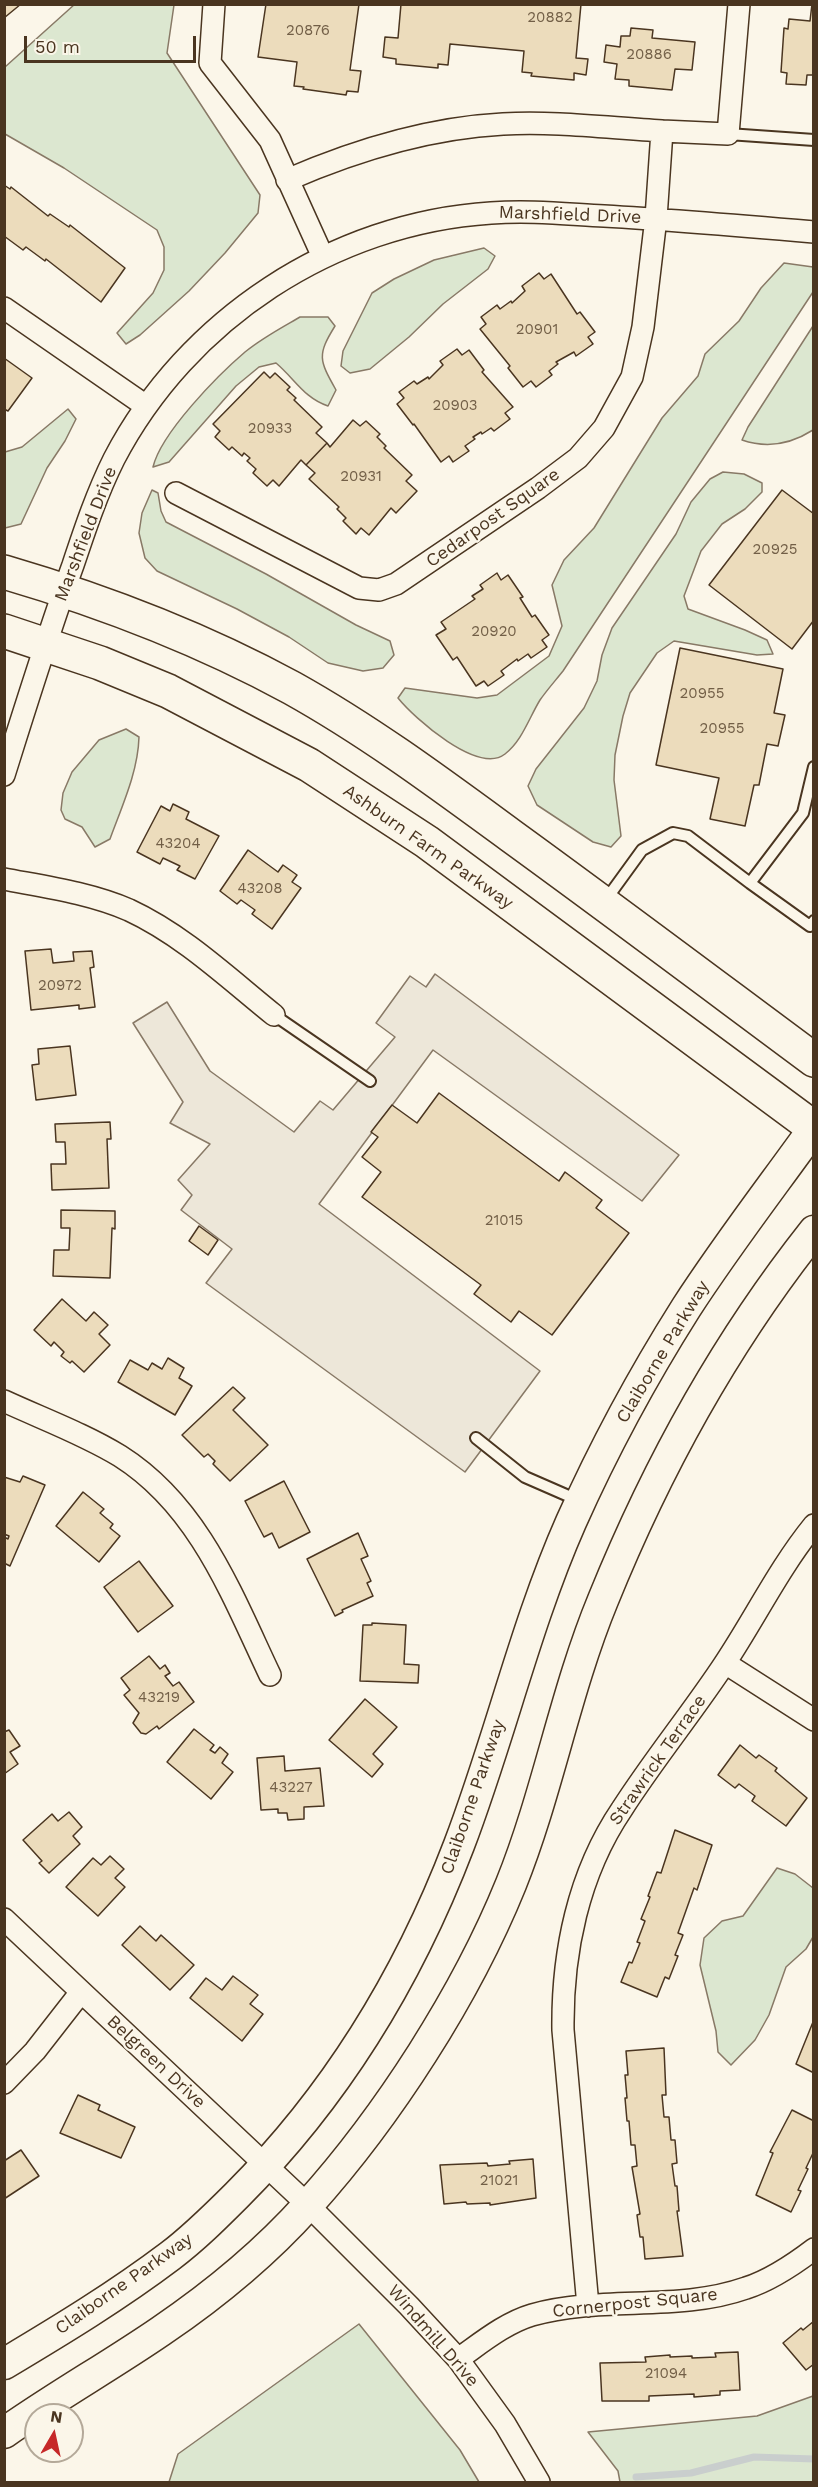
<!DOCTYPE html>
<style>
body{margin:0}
#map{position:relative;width:818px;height:2487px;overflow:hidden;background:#fbf6e9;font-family:"Work Sans",sans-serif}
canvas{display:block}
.frame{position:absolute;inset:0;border:6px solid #4a3520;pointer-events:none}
.north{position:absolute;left:24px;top:2403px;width:60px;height:60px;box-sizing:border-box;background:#fbf6e9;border:2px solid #b4a999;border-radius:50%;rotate:9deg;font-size:16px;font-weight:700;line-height:24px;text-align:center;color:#4a3520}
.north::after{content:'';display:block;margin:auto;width:21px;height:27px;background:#c62828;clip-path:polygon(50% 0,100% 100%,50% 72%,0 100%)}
.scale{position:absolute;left:24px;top:36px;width:172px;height:27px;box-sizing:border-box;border:3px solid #4a3520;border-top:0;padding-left:8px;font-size:18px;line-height:21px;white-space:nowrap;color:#4a3520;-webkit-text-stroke:4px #fbf6e9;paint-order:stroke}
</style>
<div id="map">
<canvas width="818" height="2487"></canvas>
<div class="frame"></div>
<div class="north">N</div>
<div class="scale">50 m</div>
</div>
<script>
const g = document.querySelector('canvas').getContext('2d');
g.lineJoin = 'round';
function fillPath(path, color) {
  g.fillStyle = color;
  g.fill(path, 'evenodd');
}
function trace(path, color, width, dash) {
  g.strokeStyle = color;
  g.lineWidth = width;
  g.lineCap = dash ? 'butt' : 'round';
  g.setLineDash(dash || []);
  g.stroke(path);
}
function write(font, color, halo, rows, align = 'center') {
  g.font = font + ' "Work Sans",sans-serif';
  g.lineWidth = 4.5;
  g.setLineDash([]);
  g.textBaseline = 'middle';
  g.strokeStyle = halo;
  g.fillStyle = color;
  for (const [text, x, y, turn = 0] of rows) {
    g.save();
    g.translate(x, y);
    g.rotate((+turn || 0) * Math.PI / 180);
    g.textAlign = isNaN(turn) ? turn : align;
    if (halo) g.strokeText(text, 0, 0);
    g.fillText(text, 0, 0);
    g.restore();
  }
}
const green = new Path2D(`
 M75,4L174,5L167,53L260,195L258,213L225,253L189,291L140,335L126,344L117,333L153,293L164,270V247L157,230L64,168L5,134V67Z
 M484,248L495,256L488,269L443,304L409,337L370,369L350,373L341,366L343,351L372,293L394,279L434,260Z
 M784,263L813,267V292L563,671C555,681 547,690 540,700C529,718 522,741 505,754C478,775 414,718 398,698L405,688L477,698L497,695L549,656L562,626L552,585L564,560L594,528L662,418L698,376L705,354L739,321L761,288Z
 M300,317H328L335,326C317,355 319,360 336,390L328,406C304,398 295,379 276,363L259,367L236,386L169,462L153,467C161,433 218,375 245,352C262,338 281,328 300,317Z
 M813,326V430C791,444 768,449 742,440L748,427Z
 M68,409L76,419L65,441L47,468L21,524L5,528V452L22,447Z
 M723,472L744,474L762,483V492L745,509L722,524L701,551L684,596L688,609L745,630L767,640L773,654L757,655L674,641L657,653L630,693L623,716L615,755L614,780L621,836L611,847L593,842L537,805L528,786L536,769L584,708L597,681L602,655L612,628L676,534L691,502L710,479Z
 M152,490L158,493L161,511L166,522L266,574L356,625L390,641L394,655L383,668L363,671L328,663L289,637L237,609L157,571L145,558L139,533L142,513Z
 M126,729L139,737C138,772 122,806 110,839L95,847L82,827L65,819L61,810L63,793L72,772L99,740Z
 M777,1868L795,1874L813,1888V1937L806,1949L786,1967L769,2015L755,2040L731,2065L718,2052L716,2031L700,1965L704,1938L722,1921L743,1916Z
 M359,2324L460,2450L479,2482H169L178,2454Z
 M813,2396V2482H620L618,2471L588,2432L757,2416Z`);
const parking = new Path2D(`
 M435,974L679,1155L642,1201L433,1050L319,1204L540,1371L465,1472L206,1283L232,1249L181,1210L192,1195L178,1180L210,1144L170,1123L183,1102L133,1023L167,1002L210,1071L294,1132L320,1101L333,1110L395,1037L376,1023L410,976L426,987Z`);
const stream = new Path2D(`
 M636,2477L691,2473L754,2457L814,2459`);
const building = new Path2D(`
 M4,4H21L4,18Z
 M266,4H359L350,70L361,71L358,92L347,91L346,95L303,89L304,87L294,86L297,62L258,57Z
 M401,4H581L576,58L588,59L586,75L574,73V80L531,76L532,73L522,72L524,51L450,44L448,65L438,64V68L396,64V59L383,57L385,37L398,38Z
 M812,4H814V75H807L806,85L786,84L787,73L781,72L784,28L788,29L789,19L810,21Z
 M631,28L653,30L652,38L695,42L692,70L675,69L672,90L629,86V80L615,79L617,64L604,62L606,45L620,47L621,36H630Z
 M4,185L10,189L11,187L48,216L50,214L69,227L70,225L125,268L101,302L46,259L45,261L26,247L23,250L4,236Z
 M539,273L544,279L551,274L577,314L580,312L595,332L588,337L593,344L576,356L574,352L556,362L558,364L549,371L552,375L536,387L531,381L523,387L508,368L510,366L480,329L486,324L481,317L497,305L500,309L511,301L512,303L525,291L522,286Z
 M457,349L462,355L469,350L484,370L482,372L513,407L505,413L510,419L494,431L491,428L482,434L481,432L473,437L475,439L465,446L469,451L453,462L449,456L441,462L414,424L413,425L397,404L404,398L399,392L414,381L417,384L428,377L429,379L443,365L440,361Z
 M4,358L32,378L8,411L4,409Z
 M264,372L270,378L275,373L290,387L287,390L296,398L294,400L322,427L316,433L327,443L306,465L301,460L279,486L273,480L267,486L253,473L256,469L247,461L250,458L244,453L242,456L232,447L229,450L215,437L220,431L213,424Z
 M353,420L360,426L366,421L380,434L377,437L386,446L384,448L412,475L406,481L417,491L396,513L391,508L369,535L361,528L356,534L343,521L346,518L337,509L339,507L309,479L315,473L306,465L327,443L330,447Z
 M782,490L814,514V620L792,649L709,585Z
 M497,573L501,580L508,575L523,597L520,598L532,617L535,615L549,635L542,640L547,647L531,658L528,654L518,661L517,659L501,671L504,675L488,686L484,681L476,686L457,657L453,660L436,635L446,629L441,622L475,599L472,596L483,589L480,585Z
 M680,648L783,669L774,713L785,715L778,746L767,744L759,785H754L745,826L710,819L719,778L656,765Z
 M173,804L189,812L186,819L219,836L195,879L177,870L180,866L163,858L160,864L137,852L161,806L170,811Z
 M248,850L278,872L283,865L297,875L292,882L301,888L272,929L252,914L255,910L241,900L237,904L220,891Z
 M51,949L53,963L74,961L73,952L92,951L94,967L90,968L95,1007L79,1009V1005L31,1010L25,951Z
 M70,1046L76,1095L36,1100L32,1065L39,1064L38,1049Z
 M439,1093L559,1181L565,1172L602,1200L596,1208L629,1233L552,1335L519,1311L511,1322L474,1294L481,1285L362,1197L381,1172L362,1157L378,1137L371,1132L392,1105L417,1123Z
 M110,1122L111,1139H107L109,1188L52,1190L51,1164H66L65,1142H56L55,1124Z
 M61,1210L115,1211V1229L112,1228L110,1278L53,1276L54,1250H69L70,1228H61Z
 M199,1226L218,1240L208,1255L189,1241Z
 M62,1299L86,1321L94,1312L108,1325L99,1334L110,1345L84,1372L72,1361L70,1363L61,1356L64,1352L54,1342L51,1346L34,1330Z
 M168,1358L184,1368L179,1378L192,1386L175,1415L118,1382L130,1360L148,1370L152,1363L162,1369Z
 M233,1387L245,1398L233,1410L268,1445L230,1481L213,1464L215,1461L208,1454L204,1457L182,1435Z
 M23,1476L45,1485L10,1566L4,1563V1537L8,1539L9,1536L4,1534V1477L20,1482Z
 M284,1481L310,1532L279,1548L272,1533L264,1537L245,1501Z
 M83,1492L104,1509L100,1513L113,1524L110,1528L120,1536L99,1562L56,1526Z
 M358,1533L368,1556L361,1559L371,1581L367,1583L373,1596L342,1610L343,1612L335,1616L307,1559Z
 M139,1561L173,1606L138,1632L104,1587Z
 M372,1623L406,1625L404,1664L419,1665L418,1683L360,1681L363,1625H372Z
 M149,1656L160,1669L165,1665L170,1673L165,1676L173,1686L179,1682L194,1702L159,1729L157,1726L146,1734L141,1733L133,1723L139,1713L124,1695L130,1690L121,1678Z
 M365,1699L397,1727L373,1754L383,1764L372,1777L329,1740Z
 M194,1729L214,1745L210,1750L215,1753L220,1747L228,1754L222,1763L233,1772L211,1799L167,1762Z
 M9,1730L20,1746L10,1752L18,1764L4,1774V1732Z
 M740,1745L756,1758L759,1755L777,1768L775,1771L807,1798L786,1826L752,1801L755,1796L739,1784L735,1788L718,1775Z
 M284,1756L285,1771L320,1768L324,1806L304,1807V1819L288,1820L287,1813H278V1809L261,1810L257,1758Z
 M69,1812L82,1827L73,1836L80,1844L49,1873L39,1863L42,1861L23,1840L52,1814L58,1821Z
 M675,1830L712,1845L697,1890L694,1888L678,1933L683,1935L675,1955L678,1956L669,1979L665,1977L657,1997L621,1982L629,1962L632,1963L640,1943L637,1942L645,1921L641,1919L650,1897L648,1896L657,1872L661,1873Z
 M110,1856L124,1869L115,1878L125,1887L98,1916L66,1887L93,1858L101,1865Z
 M140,1926L156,1941L161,1935L194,1965L170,1990L122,1945Z
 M233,1976L258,1995L250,2004L263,2014L242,2041L190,1998L206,1978L222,1990Z
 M813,2022L814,2023V2073L796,2064Z
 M664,2048L666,2095H662L664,2117H669L671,2140H675L677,2163L672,2164L675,2186H677L679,2211H677L683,2256L645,2259L643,2237H640L637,2215L640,2214L632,2167L637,2166L635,2145H631L629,2121H627L625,2098H627L625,2075H628L626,2051Z
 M78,2095L100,2105L98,2110L135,2127L121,2158L60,2133Z
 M792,2110L814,2121V2151L806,2168L808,2169L798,2190L801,2191L791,2212L756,2195L773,2153L770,2152Z
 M21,2150L39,2176L4,2199V2161Z
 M533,2159L536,2198L490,2205V2203L467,2204L466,2202L444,2204L440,2165L487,2163L488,2166L510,2164L509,2161Z
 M814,2321V2364L806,2370L783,2343L801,2328L803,2330Z
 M738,2352L740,2390L720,2391V2395L694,2397V2394L649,2396V2401H602L600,2363L646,2362L645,2357L670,2355V2357L692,2356V2358L716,2357L715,2353Z`);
const service = new Path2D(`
 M728,134L814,140
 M814,767L803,813L750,883L810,926L814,921
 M605,901L642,850L673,833L688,836L750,883
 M274,1015L370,1081
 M476,1438L525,1477L580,1501`);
const minor = new Path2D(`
 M214,4L210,63L270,140L323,257
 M287,180C356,150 427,128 503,124C555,121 609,128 662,131
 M4,308L146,406
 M176,493L359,588L379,590L396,584L538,488L578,458L604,428L632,377L643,327L656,218L662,131L728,134L739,4
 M4,775C26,705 48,634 73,565C85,529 97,493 114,459C187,319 333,223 491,213C529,210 566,214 604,216C674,220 744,226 814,232
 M4,879C46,887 90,893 129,910C183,935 228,978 274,1015
 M4,1401C43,1419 84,1434 120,1456C199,1506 232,1595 270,1675
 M725,1663L814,1720
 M4,1919L308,2205L409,2306L458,2359L505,2424L539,2482
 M4,2083L35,2051L81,1992
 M588,2306L563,2030C562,1953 578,1874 622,1809C654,1759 692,1713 725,1663C755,1618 779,1568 814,1525
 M458,2359C481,2343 505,2323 532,2315C602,2295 678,2312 746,2288C771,2280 793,2265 814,2249`);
const secondary = new Path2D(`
 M4,2364C61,2330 117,2296 170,2256C194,2238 216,2216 237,2195C337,2095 409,1976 459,1845C500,1738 525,1626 571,1522C604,1448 643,1376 686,1308C726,1246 771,1188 814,1128
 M4,2433C55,2397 110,2366 161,2331C214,2295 265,2253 308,2205C388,2116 466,1995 511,1884C548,1792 565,1692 603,1600C656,1469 726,1342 814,1231`);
const primary = new Path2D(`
 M4,572C103,601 202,639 292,688C369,731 439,783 510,835C612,909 713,985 814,1060
 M4,631L100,663L168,691L309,765L427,842L814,1128`);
const numberNames = [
 ["20882",550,18],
 ["20876",308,31],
 ["20886",649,55],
 ["20901",537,330],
 ["20903",455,406],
 ["20933",270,429],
 ["20931",361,477],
 ["20925",775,550],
 ["20920",494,632],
 ["20955",702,694],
 ["20955",722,729],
 ["43204",178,844],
 ["43208",260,889],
 ["20972",60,986],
 ["21015",504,1221],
 ["43219",159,1698],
 ["43227",291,1788],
 ["21021",499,2181],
 ["21094",666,2374]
];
const streetNames = [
 ["Marshfield Drive",570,215,2],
 ["Cedarpost Square",493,518,-35],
 ["Marshfield Drive",86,534,-69],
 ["Ashburn Farm Parkway",428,847,35],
 ["Claiborne Parkway",663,1352,-59],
 ["Strawrick Terrace",658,1760,-55],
 ["Claiborne Parkway",473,1797,-71],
 ["Belgreen Drive",156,2062,43],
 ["Claiborne Parkway",124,2284,-35],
 ["Cornerpost Square",635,2303,-6],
 ["Windmill Drive",433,2336,49]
];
fillPath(green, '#dce7d0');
trace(green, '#887966', 1.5);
fillPath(parking, '#ede7d9');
trace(parking, '#887966', 1.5);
trace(stream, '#c9cecd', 7);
fillPath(building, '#ecdcbc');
trace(building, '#4a3520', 1.5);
trace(service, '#4a3520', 14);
trace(minor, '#4a3520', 24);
trace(secondary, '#4a3520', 33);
trace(primary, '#4a3520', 36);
trace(service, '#fbf6e9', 10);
trace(minor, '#fbf6e9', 21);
trace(secondary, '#fbf6e9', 30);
trace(primary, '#fbf6e9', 33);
write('15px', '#725f47', null, numberNames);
write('18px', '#4a3520', '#fbf6e9', streetNames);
</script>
